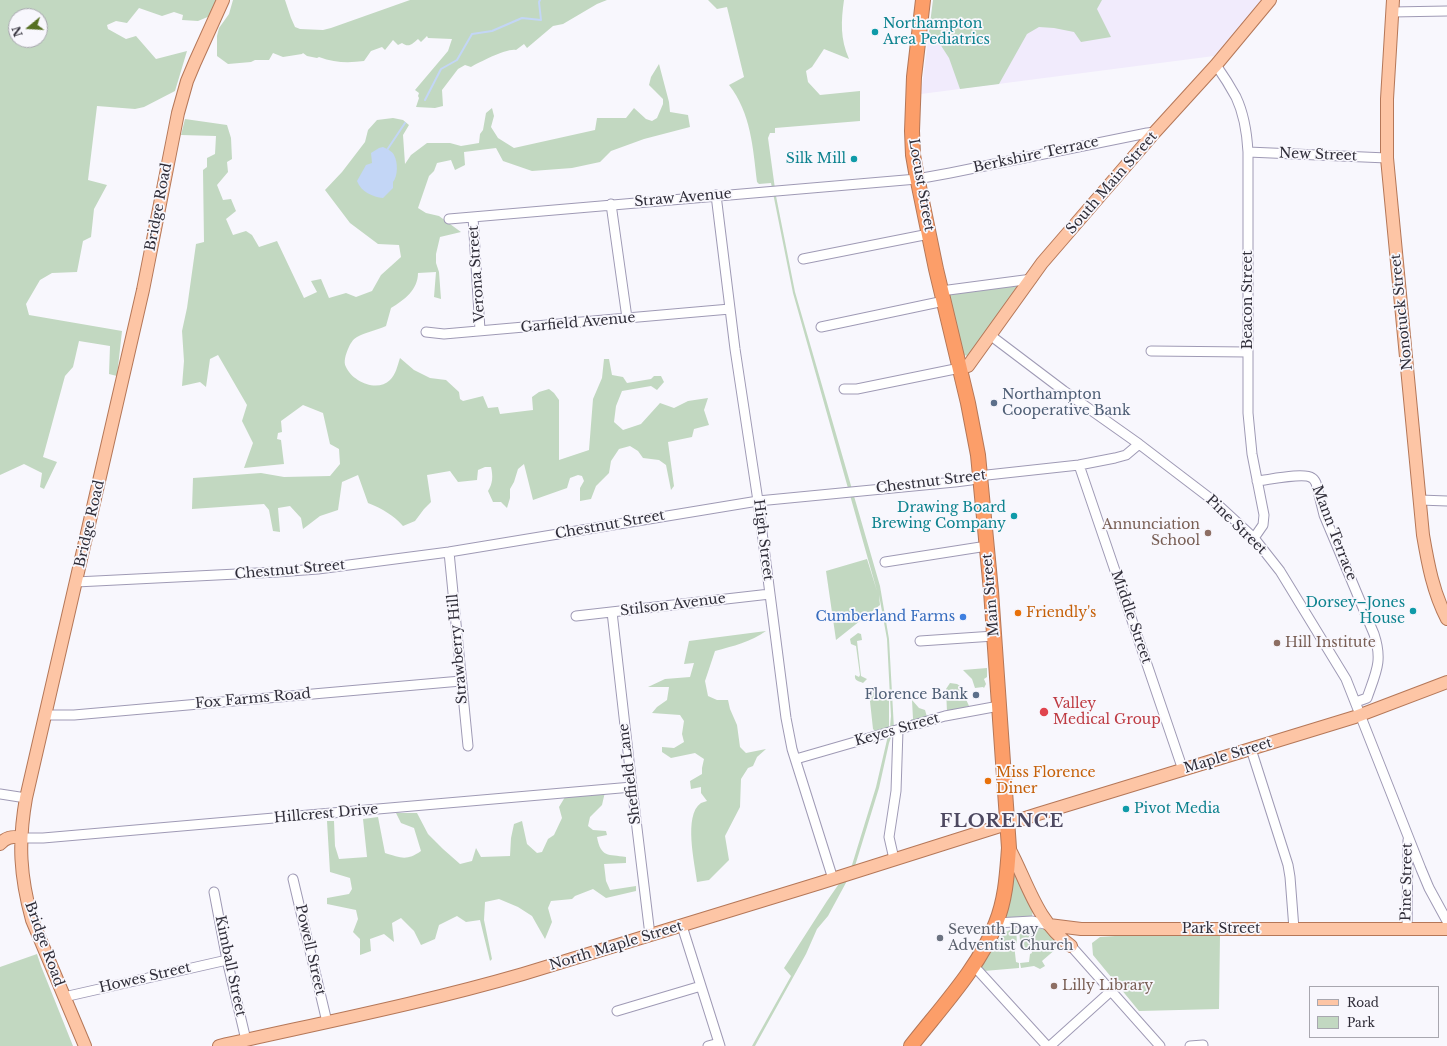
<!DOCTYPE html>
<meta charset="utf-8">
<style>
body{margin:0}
#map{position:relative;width:1447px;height:1046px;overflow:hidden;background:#f8f7fd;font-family:"Libre Baskerville",serif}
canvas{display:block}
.legend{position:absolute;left:1309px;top:986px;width:130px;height:52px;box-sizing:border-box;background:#f8f7fd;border:1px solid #a8a7af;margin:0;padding:5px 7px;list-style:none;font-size:12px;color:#302e39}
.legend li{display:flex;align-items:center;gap:8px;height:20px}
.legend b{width:20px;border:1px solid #a8a7af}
.north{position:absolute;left:8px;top:8px;width:40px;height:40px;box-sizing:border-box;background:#f8f7fd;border:1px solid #a8a7af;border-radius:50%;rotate:252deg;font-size:11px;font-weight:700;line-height:16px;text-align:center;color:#302e39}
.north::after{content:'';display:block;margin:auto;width:14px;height:18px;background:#567022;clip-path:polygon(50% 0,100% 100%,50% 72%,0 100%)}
</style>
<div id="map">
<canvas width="1447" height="1046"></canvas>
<ul class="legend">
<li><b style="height:5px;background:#fdc5a5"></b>Road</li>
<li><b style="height:11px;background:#c2d8c1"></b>Park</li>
</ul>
<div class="north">N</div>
</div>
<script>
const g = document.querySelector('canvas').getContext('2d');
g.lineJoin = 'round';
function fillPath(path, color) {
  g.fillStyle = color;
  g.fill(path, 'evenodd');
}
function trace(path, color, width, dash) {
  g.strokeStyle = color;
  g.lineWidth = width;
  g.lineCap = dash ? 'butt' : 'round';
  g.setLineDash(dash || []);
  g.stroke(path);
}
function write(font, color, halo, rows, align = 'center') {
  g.font = font + ' "Libre Baskerville",serif';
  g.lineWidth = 3.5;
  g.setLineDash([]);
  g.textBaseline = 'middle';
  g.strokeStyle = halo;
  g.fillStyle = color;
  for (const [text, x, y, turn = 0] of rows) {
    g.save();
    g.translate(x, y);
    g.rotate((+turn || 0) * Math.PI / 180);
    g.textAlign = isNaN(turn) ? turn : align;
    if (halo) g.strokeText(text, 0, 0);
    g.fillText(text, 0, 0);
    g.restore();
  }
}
const education = new Path2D(`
 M933,0H1263L1214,56L921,94Z`);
const green = new Path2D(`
 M0,0H217L210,16L198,21L182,20L183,15L174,12L162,16L139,8L127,23L116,21L107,25L108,29L126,39L136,36L156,59L187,51L175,91L144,107L135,109L97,106L88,180L107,185L94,209L91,237L83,241L77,272L52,273L40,280L26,304L29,315L122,331L117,376L109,374L110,346L79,341L73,367L65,376L43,457L57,462L44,489L40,487L42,473L24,464L0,475ZM16,16H40V40H16Z
 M233,0H285L291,18L295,27L300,29L323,30L331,28L410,0H607L597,4L563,24L553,26L527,48L524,44L516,50C507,48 480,62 471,67L465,65L458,69L442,90L443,106L435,108L416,107L419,98L418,96L419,93L415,90L448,51L452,39L428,38L427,36L421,42L418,39C412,44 409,48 402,43L398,45L393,40L385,50L382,47L371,51L364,61C349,63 335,63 319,57L317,58L307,56L303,53L302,54L283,57L273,53L269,60H255L251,62L228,64L217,56V36L219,28L229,14Z
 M708,0H844C841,21 840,39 849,59L824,49L812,67L806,71L808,82L820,95L860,91V121L775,128V133H770L768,138L776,196L795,292L880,586L889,639L894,729L889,743L879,788L855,866L828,916L817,929L806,954L755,1046H752L791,976L784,968L827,901L852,865L876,787L890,727L891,716L887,639L879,595L880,605L836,640L826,571L867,559L877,591L793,293L771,183L759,184L757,182C753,148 751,113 729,85L744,77L727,7L717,9Z
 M933,0H1102L1097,9L1111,37L1081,42L1074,32L1054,28L1039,27L1027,34L999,84L960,89L949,58L940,44L928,40Z
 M659,64L669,102L670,112L688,115L690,127L644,139L611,151L600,162L572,168L532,171L503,161L496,148L464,152L465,165L455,170L451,160L437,163L434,171L429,176L418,208L426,213L439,216L461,232L440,237L436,254V263L439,272L441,299L434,297L436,272L418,273C418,290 404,300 391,308L386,326C377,330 366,332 357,337C353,339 350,344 348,349C346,354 343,362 346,367C352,381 377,393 390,380C396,374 397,367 400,358L414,370L430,378L446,380L459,392L460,399L463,401L483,396L488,408L498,407L500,414L533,410L532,397L539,392L549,389L554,393L559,400V460L589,450L593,399L602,378L604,359H609L612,375L623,377L627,383L651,379L654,376H661L664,382L657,390L651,386L622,391L616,406L614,422L623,430L641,424L660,403L674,408L688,401L708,398L704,410L709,425L694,429L692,437L668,442L674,486L671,490L666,465L659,460L643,458L638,451L630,446L619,449L611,461L609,473L596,486L591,499L580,501V488L584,481L582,476L578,475L570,478L567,488L533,500L524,464L518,469L514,482L510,489V498L507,508L501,502H493L488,491C493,483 493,476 491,467H485L478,470L477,480L458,482L450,471L427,475L431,502L424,509L415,521L403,526C393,515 383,509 368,503L358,475L342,482L338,510L320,516L303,529L301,518L290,506L278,508L280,532L273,531L269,510L264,504L192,509L193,478L261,473L284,477L330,476L340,464L339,449L330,444L323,413L303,405L281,421L282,432L278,433L277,439L281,440L284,464L244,468L253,443L242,421L247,405L218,355L210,359L206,387L200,382L182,386L184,361L182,331L187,308L196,244L204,242L203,170L207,167V158L215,154L216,136L181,135L185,119L227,125L231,138L232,159L227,162L228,172L217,185L223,200L231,199L236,211L226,219L233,235L246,231L252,235L259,247L277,241L304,298L317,292L311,281L321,279L329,298L346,293L356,297L372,291L381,275L401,257L399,245L378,244L350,223L325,190L342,172L365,142L368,130L377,120L393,118L403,120L409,125L403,135L405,164L411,155L427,143H450L461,146L479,143L480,134L483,130L486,113L492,108L494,116L491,127L498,138L514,148L595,130L597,118H626L634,108L646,119L652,121L657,118L663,104V99L649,85L651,77Z
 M1017,283L1019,286L968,356L963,355L948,297L949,294Z
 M766,631C751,642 733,646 715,651L705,681L708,696L717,700H728L730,709L737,725L740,747L746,753L766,749L757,757L753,766L748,768L741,779L740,807L725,836L729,860L709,880L697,882C695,864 683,815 701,803C703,802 705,802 707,801L701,793V787L691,789L690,781L702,774V768L704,759L695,753L671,758L662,752V747L674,748L684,742L682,734L684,721L680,715L652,713L657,707L667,700L669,687H648L665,679L690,677L694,663L684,664L689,641Z
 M858,633L861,634L862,640L857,641L861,676L867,679L863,683C859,681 854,681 855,675L859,677L860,675L856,646L851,644L850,639Z
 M987,668V677L984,679L986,684L984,688L983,687L975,688L972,679L963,670Z
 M950,683L957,684L960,686L969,706L947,712L946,689Z
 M872,689L877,695H889V728L876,732L873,729L869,692Z
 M912,700L919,708L925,710L927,717L912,721L911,719H913Z
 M605,792L602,805L590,817L588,826L593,830L606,831L607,835L597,837C601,858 608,854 626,857V863L604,864L606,881L610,890L636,886V891L606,898L593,889L575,896L572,899L551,901L548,908L552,922L545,939L532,916L518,907L499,899L485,902L484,920L492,959L490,961L480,920L466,922L457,916L439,925L435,939L421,945L414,931L401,918L392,923L394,942L384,934L370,939L371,951L360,955V939L353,932L358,919L356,910L327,904V898L349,894L352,889L350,878L330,872L327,821H334L335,846L339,859L367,857L363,819L378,817L385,853C401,858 407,861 421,851L414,828L401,823L396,813H417L428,834L443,849L460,864L472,861L476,848L481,857L510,856L511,838L514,824L522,821L527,844L537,853L542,852L548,839L554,835L562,818L559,807L565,797Z
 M1013,874H1015L1033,911L1032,916L1030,917L1009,919L1005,915Z
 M1032,927L1045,929L1062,948V950L1060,951L1057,948L1042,961L1045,966L1040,969L1034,966L1021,968L1020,963L1029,962L1030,954L1032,953L1031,949L1029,948L1025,950L1024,943H1021L1020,941L1019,928Z
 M1016,928L1017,943L1014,944L1016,962L1019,963V968L984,971L982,969L980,964C993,953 996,932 1016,928Z
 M1130,935H1220L1219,1009L1139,1011L1093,955L1092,943L1100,937Z
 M37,954L41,966L73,1046H0V967Z`);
const water = new Path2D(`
 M383,147C387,149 392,151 394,155C398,162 398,176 393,182V188L383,198C373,197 361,192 357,181L366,165L372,163L371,153L379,148Z`);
const stream = new Path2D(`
 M425,100L441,69L457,60L472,34L492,31L522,18L541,20L539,2L540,0
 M387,150L405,123`);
const minor = new Path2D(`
 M1392,12L1447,11
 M1216,65C1223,75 1230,86 1236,97C1244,114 1247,133 1248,152V413L1252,454L1264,515L1263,525L1254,538
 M1248,152L1387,158
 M716,195L735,349L758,501L786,718L792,749L833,879
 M611,204L627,318
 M473,217L480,330
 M449,219L917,179L950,173L1147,133L1155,132
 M803,259L929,234
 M941,291L1032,279
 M821,327L944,301
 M426,332L444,334L730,309
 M990,335L1064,391L1139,444L1215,502L1254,538L1280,571L1346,679L1421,869L1429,888L1447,921
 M1151,351L1247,352
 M844,389H857L960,368
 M1079,465L1183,770
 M1257,481C1268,480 1304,472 1312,478C1314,479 1315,481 1316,483L1324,515L1374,634C1383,661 1376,672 1367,698L1356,702
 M1420,500L1447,501
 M449,552L468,746
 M885,562L987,546
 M76,582L277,572L318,569L449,552L758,501L955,482L971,480L987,475L1079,465L1115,458L1126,455L1139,444
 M612,612L632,787L650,935
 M576,616L770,594
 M920,641L994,636
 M45,715H74L461,681
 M1251,749L1288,865L1290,877L1294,929
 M796,759L945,716L999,706
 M0,794L26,798
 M21,838H43L632,787
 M894,859L889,837L896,791L898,730
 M293,879L327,1022
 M214,892L227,960L246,1040
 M996,923L1032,921L1049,925
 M682,926L720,1046
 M1407,929L1408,840
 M1071,946L1160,1046
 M973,965L1047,1046
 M64,997L227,960
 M617,1011L701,986
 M708,1046L719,1043
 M1050,1046L1111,991
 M1190,1046L1203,1045`);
const major = new Path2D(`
 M1393,0L1387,99V158L1423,535C1428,564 1433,592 1447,619
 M960,368L968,366L1042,263L1155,132L1216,65L1270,0
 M0,844C6,837 12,836 21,838
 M1009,848C1028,883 1036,921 1071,946
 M1049,925L1081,929H1447
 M85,1046L32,920C20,876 18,843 26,798L143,290L178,113L187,81L195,62L223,0
 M219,1046C321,1023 423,1003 523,974L820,883L1038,814L1355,717L1447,682`);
const highway = new Path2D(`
 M911,1046C939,1010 981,965 996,923C1006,898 1007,873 1009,848L991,591L978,455L968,403L936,269L916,172L913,155L912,131L914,77L923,0`);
const markers = [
 [875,32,4,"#0f9aa8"],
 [854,159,4,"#0f9aa8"],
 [994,403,4,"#5c6f8a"],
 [1014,516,4,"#0f9aa8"],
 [1208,533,4,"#8d6e63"],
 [1413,611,4,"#0f9aa8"],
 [1018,613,4,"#e8710a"],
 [963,617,4,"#3f7fe0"],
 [1277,643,4,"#8d6e63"],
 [976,695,4,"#5c6f8a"],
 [1044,712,5,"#e0444e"],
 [988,781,4,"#e8710a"],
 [1126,809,4,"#0f9aa8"],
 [940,938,4,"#6b7280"],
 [1054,986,4,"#8d6e63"]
];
const cultureNames = [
 ["Northampton",883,24,"left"],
 ["Area Pediatrics",883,40,"left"],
 ["Silk Mill",846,159],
 ["Drawing Board",1006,508],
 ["Brewing Company",1006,524],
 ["Dorsey–Jones",1405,603],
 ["House",1405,619],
 ["Pivot Media",1134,809,"left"]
];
const streetNames = [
 ["Berkshire Terrace",1036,155,-12],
 ["New Street",1318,155,2],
 ["South Main Street",1112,183,-49],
 ["Locust Street",921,185,80],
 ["Straw Avenue",683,198,-5],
 ["Bridge Road",159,207,-79],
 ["Verona Street",477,274,-94],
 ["Beacon Street",1248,300,-90],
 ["Nonotuck Street",1402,312,-96],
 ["Garfield Avenue",578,323,-5],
 ["Chestnut Street",931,482,-7],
 ["Bridge Road",90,524,-77],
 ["Chestnut Street",610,525,-10],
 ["Pine Street",1236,525,44],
 ["Mann Terrace",1334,533,69],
 ["High Street",763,540,83],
 ["Chestnut Street",290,570,-5],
 ["Main Street",991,595,-95],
 ["Stilson Avenue",673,605,-7],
 ["Middle Street",1131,617,71],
 ["Strawberry Hill",458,649,-95],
 ["Fox Farms Road",253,699,-5],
 ["Keyes Street",897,730,-16],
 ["Maple Street",1228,756,-17],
 ["Sheffield Lane",630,774,-97],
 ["Hillcrest Drive",326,814,-5],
 ["Pine Street",1407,882,-89],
 ["Park Street",1221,929],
 ["Bridge Road",44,944,70],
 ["North Maple Street",616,946,-17],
 ["Powell Street",310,950,77],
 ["Kimball Street",230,966,78],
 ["Howes Street",145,978,-13]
];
const serviceNames = [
 ["Northampton",1002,395],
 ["Cooperative Bank",1002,411],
 ["Florence Bank",968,695,"right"]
];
const educationNames = [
 ["Annunciation",1200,525,"right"],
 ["School",1200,541,"right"],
 ["Hill Institute",1285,643],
 ["Lilly Library",1062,986]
];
const foodNames = [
 ["Friendly's",1026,613],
 ["Miss Florence",996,773],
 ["Diner",996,789]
];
const shopNames = [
 ["Cumberland Farms",955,617]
];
const healthNames = [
 ["Valley",1053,704],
 ["Medical Group",1053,720]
];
const worshipNames = [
 ["Seventh Day",948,930],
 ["Adventist Church",948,946]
];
const districtNames = [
 ["FLORENCE",1002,822]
];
fillPath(education, '#f1ebfc');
fillPath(green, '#c2d8c1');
fillPath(water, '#c3d6f6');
trace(stream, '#c3d6f6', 2);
trace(minor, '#9f9ab5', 11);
trace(major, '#b57758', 14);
trace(highway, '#b57758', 16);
trace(minor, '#fff', 9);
trace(major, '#fdc5a5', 12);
trace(highway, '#fc9e69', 14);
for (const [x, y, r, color] of markers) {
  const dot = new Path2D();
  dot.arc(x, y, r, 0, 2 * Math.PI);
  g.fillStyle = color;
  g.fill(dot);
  trace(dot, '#f8f7fd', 1.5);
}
write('14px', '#0d838f', '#f8f7fd', cultureNames, 'right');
write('14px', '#302e39', '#f8f7fd', streetNames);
write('14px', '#4e5e75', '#f8f7fd', serviceNames, 'left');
write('14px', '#785e54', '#f8f7fd', educationNames, 'left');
write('14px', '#c56008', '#f8f7fd', foodNames, 'left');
write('14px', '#366cbe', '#f8f7fd', shopNames, 'right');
write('14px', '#be3a42', '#f8f7fd', healthNames, 'left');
write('14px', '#5b616d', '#f8f7fd', worshipNames, 'left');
g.letterSpacing = '1px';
write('bold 18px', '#4d4860', '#f8f7fd', districtNames);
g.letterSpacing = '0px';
</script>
